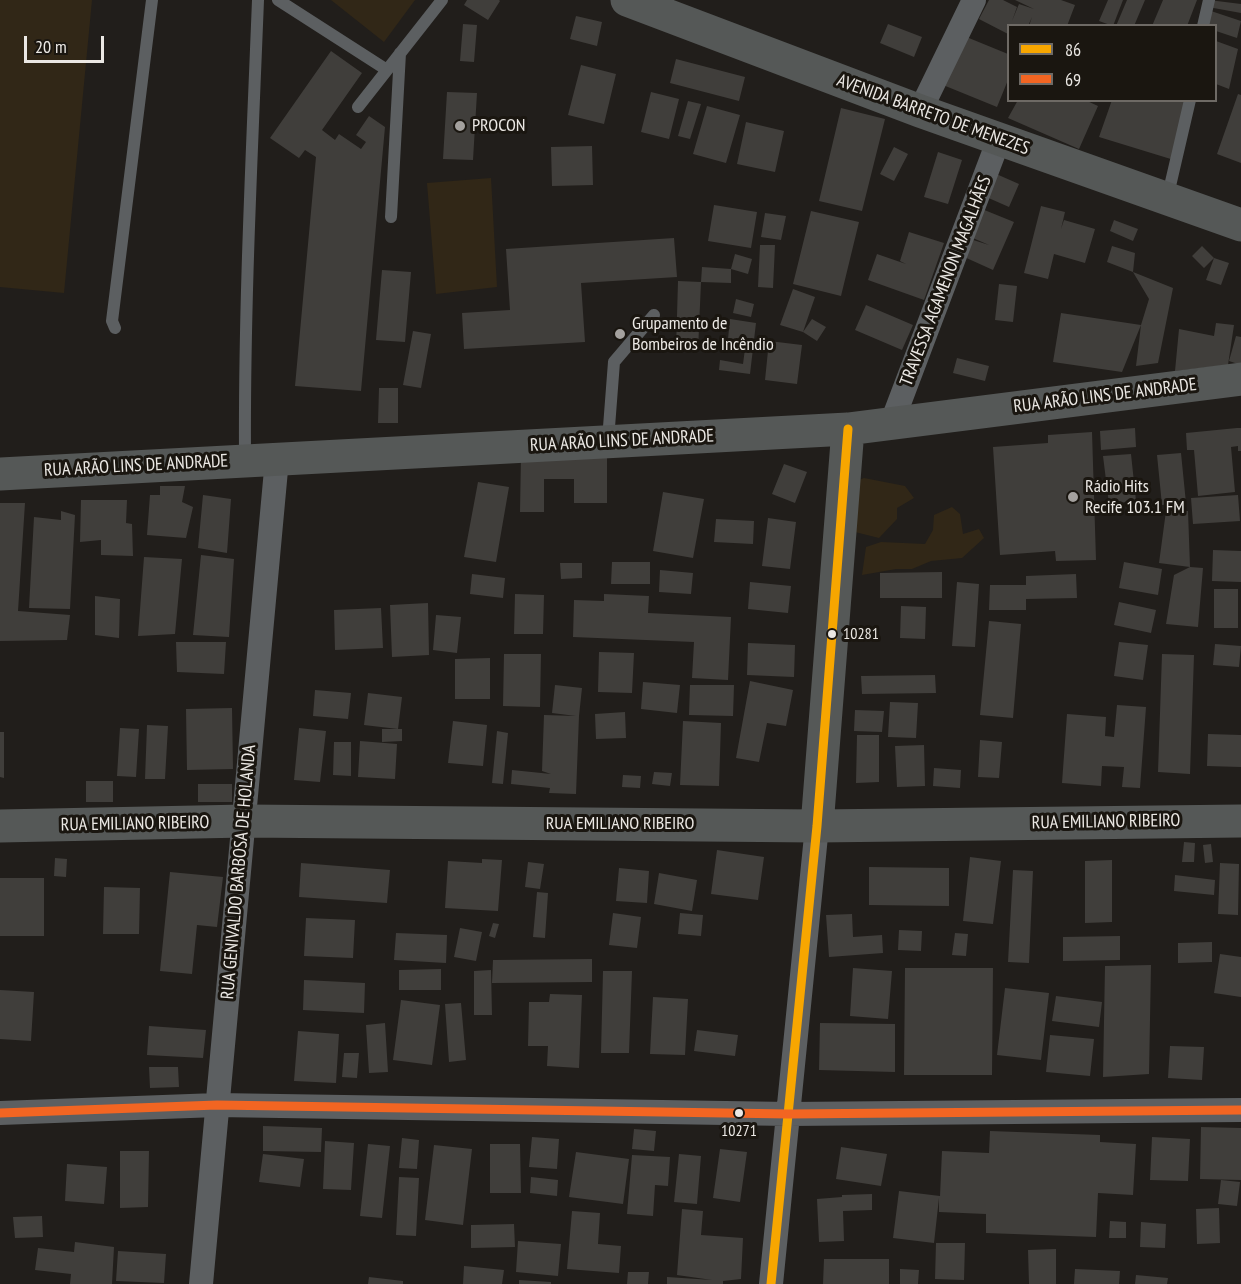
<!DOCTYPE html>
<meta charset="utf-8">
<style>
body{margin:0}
#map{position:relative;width:1241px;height:1284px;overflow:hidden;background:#211e1b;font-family:"PT Sans Narrow",sans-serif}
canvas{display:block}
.legend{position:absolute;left:1007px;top:24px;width:210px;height:78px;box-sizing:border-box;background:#1a1610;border:2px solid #6e6a65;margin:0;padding:8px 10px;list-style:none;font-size:18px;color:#ebe8e4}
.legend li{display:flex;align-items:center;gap:12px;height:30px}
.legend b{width:30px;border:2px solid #6e6a65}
.scale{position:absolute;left:24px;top:36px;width:80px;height:27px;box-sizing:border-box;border:3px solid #ebe8e4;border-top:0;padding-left:8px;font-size:18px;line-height:21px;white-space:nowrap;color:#ebe8e4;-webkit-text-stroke:4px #1a1610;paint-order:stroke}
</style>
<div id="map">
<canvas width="1241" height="1284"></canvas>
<ul class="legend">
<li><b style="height:8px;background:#f7a600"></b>86</li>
<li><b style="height:8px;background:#f26522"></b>69</li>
</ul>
<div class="scale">20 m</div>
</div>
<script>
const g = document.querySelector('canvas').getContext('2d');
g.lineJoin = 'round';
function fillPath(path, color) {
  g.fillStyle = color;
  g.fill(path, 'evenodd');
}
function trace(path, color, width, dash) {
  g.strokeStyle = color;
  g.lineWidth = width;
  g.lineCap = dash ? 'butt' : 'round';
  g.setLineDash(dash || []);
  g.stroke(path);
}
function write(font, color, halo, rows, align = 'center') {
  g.font = font + ' "PT Sans Narrow",sans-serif';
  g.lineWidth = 6;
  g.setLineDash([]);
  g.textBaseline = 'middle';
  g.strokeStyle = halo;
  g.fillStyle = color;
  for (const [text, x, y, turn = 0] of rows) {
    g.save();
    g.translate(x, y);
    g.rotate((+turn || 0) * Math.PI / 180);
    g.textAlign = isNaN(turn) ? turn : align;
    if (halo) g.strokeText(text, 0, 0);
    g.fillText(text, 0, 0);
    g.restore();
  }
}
const green = new Path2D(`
 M0,0H92L64,293L0,287Z
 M331,0H415L384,42Z
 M491,178L497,287L436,294L427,183Z
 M864,478L905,486L914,498L897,508V519L879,538L851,531L849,484Z
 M952,507L960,514L963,534L979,529L984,538L962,558L931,561L912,569H896L862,575L866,547L881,542L925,544L933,530L934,515Z`);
const building = new Path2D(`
 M467,0H499L500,1L488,20L464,5Z
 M989,0H1003L1017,7L1012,21L1019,4L1034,9L1015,0H1061L1075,5L1067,26H1029L1032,17L1028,26H1008V34L979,19Z
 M1108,0H1123L1113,26L1099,21Z
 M1127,0H1145L1134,26H1116Z
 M1163,0H1197L1187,26H1152Z
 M1209,0L1241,4V13L1208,7Z
 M1208,10L1241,21L1237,38L1216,31V26H1203Z
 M576,16L602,22L597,46L570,39Z
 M463,24L477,25L474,62L460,61Z
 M888,24L922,37L914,57L880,43Z
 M964,36L1008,54V80L997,107L943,85Z
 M1216,41L1238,49L1229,89L1216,84Z
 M331,51L362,73L322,130L335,140L339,134L361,149L366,142L356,135L369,116L385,127L361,391L295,386L316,157L305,150L299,158L270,138Z
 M676,59L745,77L739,101L670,83Z
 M581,65L616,74L604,124L568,115Z
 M447,92L477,93L473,160L443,159Z
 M651,92L679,99L669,139L641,132Z
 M1238,94L1241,95V163L1217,154Z
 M1018,100H1085L1098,106L1079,149L1008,118Z
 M1112,100H1188L1174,160L1099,137Z
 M688,101L701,104L690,139L678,136Z
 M707,106L740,115L726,163L693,154Z
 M841,108L885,119L862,211L819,201Z
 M746,122L784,131L775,172L737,164Z
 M592,146L593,185L552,186L551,147Z
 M894,147L908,154L894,181L880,174Z
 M938,152L962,160L948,204L924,197Z
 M994,173L1019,184L1009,207L984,196Z
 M714,205L757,212L751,248L708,241Z
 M1041,206L1065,212L1061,229L1064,220L1095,229L1085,263L1054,254L1048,279L1024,273Z
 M977,207L1014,222L993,270L962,256L970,239L989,245L966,235Z
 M811,211L859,222L841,296L793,284Z
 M765,213L786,216L781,240L761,237Z
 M1114,220L1138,229L1133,241L1110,231Z
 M909,232L944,243L924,300L868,280L877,254L906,264L900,261Z
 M674,238L677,277L581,283L585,342L464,349L462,313L510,310L506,249Z
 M760,245H775L773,288L758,287Z
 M1112,246L1135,253L1133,272L1107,262Z
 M1202,246L1214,258L1229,263L1221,285L1206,280L1214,258L1204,268L1192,256Z
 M735,254L752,259L748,274L731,269Z
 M702,267L731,269V283L701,282Z
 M382,270L411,272L405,342L376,340Z
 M1133,272L1173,288L1158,363L1136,366L1141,325L1149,299Z
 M678,281L701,282L698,351L676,350Z
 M999,284L1017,286L1013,322L995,320Z
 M793,289L815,297L803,332L780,325Z
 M736,299L754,304L751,317L733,313Z
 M866,305L913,325L902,350L855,330Z
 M1061,313L1141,325L1122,372L1053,362Z
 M730,319L756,323L750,374L719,370L720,360L743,364L746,341L728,339Z
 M812,319L826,327L817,341L803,332Z
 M1216,323L1234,325L1228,365L1175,371L1179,329L1214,336Z
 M413,331L431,334L421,388L403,385Z
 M1236,336L1241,337V365L1229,361Z
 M769,341L802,345L797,384L765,380Z
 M957,358L989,366L985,381L953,373Z
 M379,388H398V423H378Z
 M1135,428L1136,447L1101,450L1100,431Z
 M1237,428H1241V451H1238V446L1231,447L1235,492L1198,496L1194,450H1187L1186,433Z
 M1092,432L1096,560L1056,561L1055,551L1000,555L993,447L1048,443V435Z
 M1181,453L1186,503L1162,505L1157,455Z
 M521,454L607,455V503H574V479H544V512H520Z
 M1131,454L1136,501L1109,504L1103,456Z
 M784,464L807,472L795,503L772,494Z
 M478,482L509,487L496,562L464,557Z
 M160,486H185L182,502L193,507L186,538L147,535L150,495H160Z
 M663,492L704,499L693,558L653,551Z
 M203,495L231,499L227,553L198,548Z
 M1238,495L1240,521L1193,524L1191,498Z
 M81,500H127L126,523L132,524L133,556L101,555V540L80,542Z
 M0,503H25L18,611L70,615L67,640L0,641Z
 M61,511L75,515L70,609L29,608L34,517L61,520Z
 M1166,511H1188L1190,567L1159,563Z
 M768,518L796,522L790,569L762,566Z
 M716,519L754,521L753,544L714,542Z
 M1213,550L1241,551V582L1212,581Z
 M201,555L234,559L229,637L193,635Z
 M144,557L182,559L175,634L138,636Z
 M612,562H650V584H611Z
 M1124,562L1162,569L1158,595L1119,588Z
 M560,563H582V578L561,579Z
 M1190,567L1203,568L1198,627L1166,624L1174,575Z
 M660,570L693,573L691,594L659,592Z
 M942,572V598H880V573Z
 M472,574L505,578L503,598L470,594Z
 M1076,574L1077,598L1026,599V610H989L990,585H1026V576Z
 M750,582L791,586L788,613L748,609Z
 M957,582L979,584L975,647L952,646Z
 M1214,589H1238V628H1214Z
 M515,594L544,595L543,634H514Z
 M604,594L649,596L648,613L731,617L728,680L692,678L694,642L573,637L574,600L604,601Z
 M95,596L120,599L119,638L95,635Z
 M1119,602L1156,610L1151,633L1114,625Z
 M428,603L429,655L392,657L390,605Z
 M901,606L926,607L925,639L900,638Z
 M381,608L383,648L335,650L334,610Z
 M436,615L461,617L457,653L433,650Z
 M989,621L1021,624L1013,718L980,715Z
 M176,642H226L224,674L177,672Z
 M1119,642L1148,645L1143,680L1114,676Z
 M748,643L795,645L794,677L747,675Z
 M1215,644L1241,646L1239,667L1213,665Z
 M599,652L634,653L632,693L598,692Z
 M504,654H541L540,707L503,706Z
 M1162,654L1194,655L1190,774L1158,772Z
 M490,658V699H455V659Z
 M935,675L936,693L862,694L861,676Z
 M750,681L793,690L786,726L767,723L759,762L736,758Z
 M643,682L680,685L677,713L641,709Z
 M555,685L582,688L579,716L576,794L549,793L550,788L511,784L512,770L551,774L542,771L544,715L576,716L552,713Z
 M690,685H734L733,716L689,715Z
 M315,690L351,693L348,719L313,716Z
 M368,693L402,697L398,729L364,725Z
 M890,702L918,703L916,738L888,737Z
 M1117,705L1146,707L1140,788L1122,787L1124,767L1102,766L1101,786L1062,783L1067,714L1106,717L1105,736L1114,737Z
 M232,708L233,769L187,770L186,709Z
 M855,710L884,711L882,732L854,731Z
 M625,712L626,738L596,739L595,714Z
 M453,721L487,725L483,766L448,763Z
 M683,721L721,723L719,786L680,785Z
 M147,725L168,726L165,779H145Z
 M120,728L139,729L136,777L117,776Z
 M299,728L326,731L320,782L294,780Z
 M382,729H402V741L382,742Z
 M497,731L508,733L503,784L492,783Z
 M0,732H4V778L0,777Z
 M1208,734L1241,735V767L1207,766Z
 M857,735H879V782L856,783Z
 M980,740L1002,742L999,778L978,777Z
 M360,741L397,744L395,779L358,777Z
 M334,742H351V776L333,775Z
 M924,745L925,786L897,787L895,746Z
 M934,768L961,770L960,788L933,786Z
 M654,772L672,773L670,786L652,784Z
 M623,775L641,776L640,788L622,787Z
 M86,781H113V802H86Z
 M198,784H232V802H198Z
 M1184,842L1195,843L1194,862H1182Z
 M1211,844L1213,862L1205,863L1203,845Z
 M717,850L764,857L758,900L711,894Z
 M970,857L1001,861L993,924L963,921Z
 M55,858L67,859L66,877L54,876Z
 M482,859L502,860L498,911L445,908L448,861L482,863Z
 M1112,860V922L1085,923V861Z
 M528,862L544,864L540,889L525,887Z
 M301,863L390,870L387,903L299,897Z
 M1220,863L1239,864L1238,915L1218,914Z
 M869,867L949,868V906L869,905Z
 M619,868L649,871L647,903L616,901Z
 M1013,870L1033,871L1029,963L1008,962Z
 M170,872L223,877L217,927L197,925L192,974L160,971Z
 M659,873L697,880L692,911L654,904Z
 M1175,875L1215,880L1214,895L1174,891Z
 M0,878H44V936H0Z
 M104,887L140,888L139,934H103Z
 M537,892L548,893L545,938L533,937Z
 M613,913L641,917L637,948L609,945Z
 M680,913L703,915L701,936L678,934Z
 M852,914L853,937L882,935L883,953L829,957L826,915Z
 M306,918L355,920L353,958L304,956Z
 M493,923L499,924L495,938L489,936Z
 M460,928L482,932L476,961L454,957Z
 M899,930L922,931L921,951L898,950Z
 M396,933L447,935L446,963L394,960Z
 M955,933L968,934L966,956L952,955Z
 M1120,936V960L1063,961V937Z
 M1212,942V962L1178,963V943Z
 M1220,954L1241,957V997L1214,993Z
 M592,959V982L492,983L493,960Z
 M1151,965L1149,1074L1103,1077L1105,966Z
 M853,968L892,971L888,1019L850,1016Z
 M905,968H993L992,1075H904Z
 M441,969V990H399V970Z
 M491,970L492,1015H474V971Z
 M603,971H632L629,1053H601Z
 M304,980L365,983L364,1013L303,1010Z
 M1005,988L1049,993L1041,1060L997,1055Z
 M0,990L34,992L31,1041L0,1039Z
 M550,994L582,995L579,1068L547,1066L548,1046H528L529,1002H549Z
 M1056,996L1102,1002L1099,1027L1052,1021Z
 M653,997L688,999L685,1055L650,1054Z
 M401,1000L440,1005L432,1065L393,1060Z
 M461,1003L466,1060L449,1062L445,1004Z
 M385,1023L388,1072L369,1073L366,1025Z
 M820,1023L895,1024V1072L819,1070Z
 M149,1026L206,1030L203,1058L147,1055Z
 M697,1030L738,1035L735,1056L694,1051Z
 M298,1031L339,1034L336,1083L294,1081Z
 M1050,1035L1094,1039L1090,1076L1046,1072Z
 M1170,1046L1204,1047L1202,1080L1168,1078Z
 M344,1053H359L357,1078L342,1077Z
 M149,1067H178L179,1087L150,1088Z
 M263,1126L322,1128L321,1152L263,1151Z
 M1201,1127L1241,1128V1180L1200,1179Z
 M634,1129L656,1131L654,1151L632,1149Z
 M990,1131L1100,1135V1142L1136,1144L1133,1195L1098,1193L1096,1237L986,1233V1214L939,1212V1198L934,1243L893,1238L899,1191L940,1196L942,1151L989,1153Z
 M532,1137L559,1139L557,1169L529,1167Z
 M1152,1137L1190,1139L1188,1181L1150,1180Z
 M402,1138L419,1140L417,1169L399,1168Z
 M325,1141L354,1143L351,1190L323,1189Z
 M368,1144L390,1146L382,1218L360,1216Z
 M490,1144H520L521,1193H490Z
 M434,1145L472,1149L463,1225L425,1220Z
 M841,1147L887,1154L881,1186L836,1179Z
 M720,1149L747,1152L740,1202L713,1198Z
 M120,1151H149L148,1207L120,1208Z
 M576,1152L629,1159L623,1204L569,1197Z
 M263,1154L304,1159L300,1187L259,1182Z
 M679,1154L701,1156L697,1204L674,1202Z
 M632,1155L670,1157L668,1186L655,1185L653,1216L627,1214Z
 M67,1164L107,1167L104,1204L65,1201Z
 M399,1177L419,1178L416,1236L396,1235Z
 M531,1177L558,1180L557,1196L530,1193Z
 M1221,1180L1240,1182L1237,1206L1218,1204Z
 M872,1194V1210L843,1211L844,1241L819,1242L817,1199L842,1197V1195Z
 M1219,1208L1220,1243L1197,1244L1196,1209Z
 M682,1209L703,1211L701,1235L743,1238L741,1279L723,1281V1284H667V1277L712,1280L677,1275Z
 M572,1211L600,1213L598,1244L621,1246L619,1273L567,1269Z
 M42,1216L43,1237L15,1238L13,1217Z
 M1110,1221L1126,1222V1238H1109Z
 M1141,1222L1166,1224L1165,1248L1140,1247Z
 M514,1224L515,1247L471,1248V1225Z
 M518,1241L561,1244L558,1276L516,1272Z
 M75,1242L114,1247L112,1284H70L71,1274L35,1270L38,1248L74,1252Z
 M936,1243H965L964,1280L935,1279Z
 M1056,1249V1284H1029L1028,1250Z
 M118,1251L166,1254L164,1283L116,1281Z
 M824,1259H889V1284H823Z
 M464,1266L504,1270L502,1284H463Z
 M900,1269L919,1270L918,1284H900Z
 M1075,1269L1120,1271L1119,1284H1074Z
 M628,1272H649L648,1284H627Z
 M1136,1275L1168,1278L1167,1284H1135Z
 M369,1277L403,1281V1284H368Z
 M519,1280L551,1282V1284H519Z`);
const lane = new Path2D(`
 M278,0L387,70
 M1203,26L1209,0
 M358,107L442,0
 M1167,199L1190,100
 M391,217L400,53
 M115,328L112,321L152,0
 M608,440L614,362L654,315
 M245,459C244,306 252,153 258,0`);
const street = new Path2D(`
 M920,111L974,0
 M892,422L999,139
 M0,1113L217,1105L789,1114L1241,1110
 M201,1284L277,459
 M771,1284L817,826`);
const secondary = new Path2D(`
 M627,0L920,111L1241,225
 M0,474L848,429L1241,379
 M0,826L245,821L817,826L1241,821
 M817,826L848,429`);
const bus1 = new Path2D(`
 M771,1284L817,826L848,429`);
const bus2 = new Path2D(`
 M0,1113L217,1105L789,1114L1241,1110`);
const markers = [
 [460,126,6,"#a4a19e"],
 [620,334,6,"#a4a19e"],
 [1073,497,6,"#a4a19e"],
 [832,634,5,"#ebe8e4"],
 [739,1113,5,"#ebe8e4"]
];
const busNames = [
 ["10281",843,634],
 ["10271",739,1131,"center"]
];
const streetNames = [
 ["AVENIDA BARRETO DE MENEZES",933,115,20],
 ["TRAVESSA AGAMENON MAGALHÃES",946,281,-69],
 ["RUA ARÃO LINS DE ANDRADE",1105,396,-7],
 ["RUA ARÃO LINS DE ANDRADE",622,441,-3],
 ["RUA ARÃO LINS DE ANDRADE",136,466,-3],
 ["RUA EMILIANO RIBEIRO",1106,822,-1],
 ["RUA EMILIANO RIBEIRO",135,824,-1],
 ["RUA EMILIANO RIBEIRO",620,824],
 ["RUA GENIVALDO BARBOSA DE HOLANDA",239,872,-85]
];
const poiNames = [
 ["PROCON",472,126],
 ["Grupamento de",632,324],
 ["Bombeiros de Incêndio",632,345],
 ["Rádio Hits",1085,487],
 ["Recife 103.1 FM",1085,508]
];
fillPath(green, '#312717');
fillPath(building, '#403e3b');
trace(lane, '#5c5f61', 12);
trace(street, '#5c5f61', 24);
trace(secondary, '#555857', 33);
trace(bus1, '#f7a600', 9);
trace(bus2, '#f26522', 9);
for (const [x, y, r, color] of markers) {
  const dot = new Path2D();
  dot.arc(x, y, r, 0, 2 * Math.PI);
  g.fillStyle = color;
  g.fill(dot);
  trace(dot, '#1a1610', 2);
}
write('16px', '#ebe8e4', '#1a1610', busNames, 'left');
write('18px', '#ebe8e4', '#1a1610', streetNames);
write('18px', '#ebe8e4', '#1a1610', poiNames, 'left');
</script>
